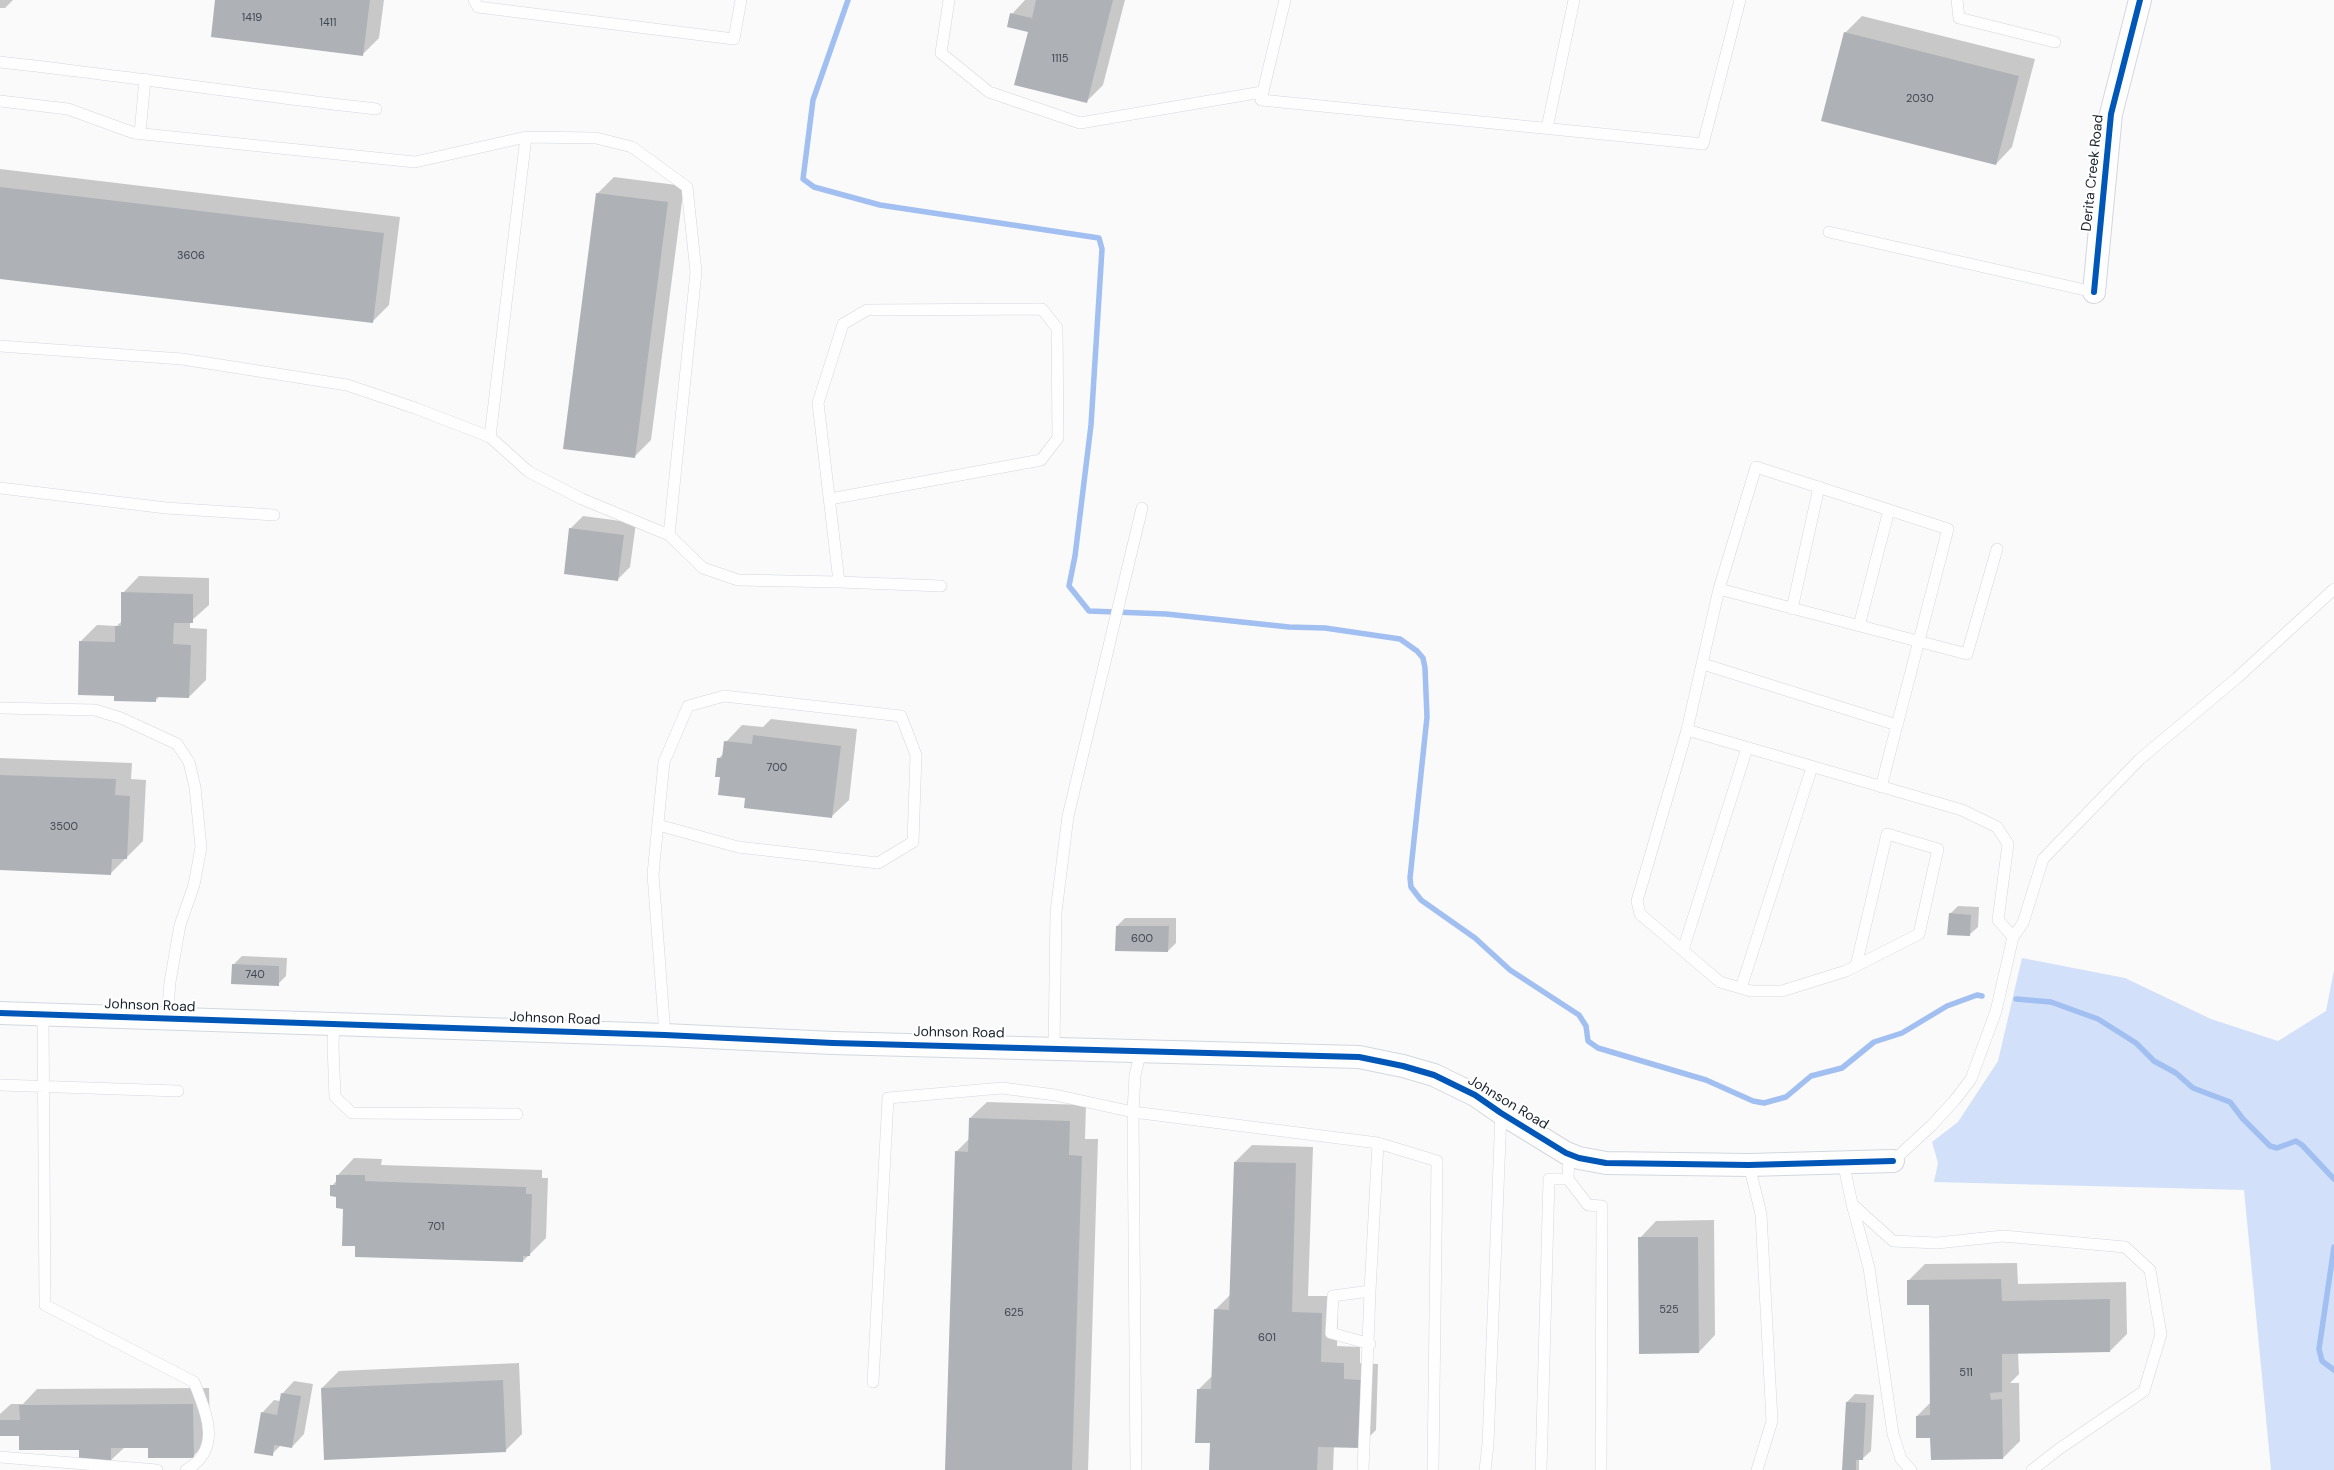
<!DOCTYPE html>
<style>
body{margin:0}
canvas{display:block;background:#fafafa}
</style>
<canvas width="2334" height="1470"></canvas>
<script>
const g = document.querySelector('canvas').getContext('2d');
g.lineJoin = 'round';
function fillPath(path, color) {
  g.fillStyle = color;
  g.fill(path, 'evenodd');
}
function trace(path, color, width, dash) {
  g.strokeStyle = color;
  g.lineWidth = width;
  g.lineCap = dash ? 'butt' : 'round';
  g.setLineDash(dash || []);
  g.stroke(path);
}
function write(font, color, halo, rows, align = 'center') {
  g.font = font + ' "DM Sans",sans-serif';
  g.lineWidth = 4;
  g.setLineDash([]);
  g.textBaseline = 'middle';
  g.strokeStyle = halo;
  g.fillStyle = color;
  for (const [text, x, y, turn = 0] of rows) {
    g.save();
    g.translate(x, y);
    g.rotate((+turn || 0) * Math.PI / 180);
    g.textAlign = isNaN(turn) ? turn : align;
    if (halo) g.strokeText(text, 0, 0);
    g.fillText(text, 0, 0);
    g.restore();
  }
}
const forest = new Path2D(`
 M2022,958L2125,978L2211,1019L2278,1041L2326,1011L2334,970V1470H2271L2244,1190L1934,1182L1938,1163L1932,1142L1958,1122L1998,1061Z`);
const shadow = new Path2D(`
 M0,0H13L5,8H0Z
 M217,0H384L379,38L362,55Z
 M1025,0H1125L1103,85L1086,102L1029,32L1012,14Z
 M1862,16L2035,59L2012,147L1996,164L1845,33Z
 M0,169L400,217L389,305L372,322L0,278Z
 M614,177L684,186L651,440L635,456L597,194Z
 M583,516L636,523L630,567L618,579L570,529Z
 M139,576L209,578V605L190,622V628L207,629L206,680L189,697L160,696L155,701L115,695L80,642L97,625L117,626L122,621L123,593Z
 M771,719L857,729L849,800L832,816L747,797L722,776L718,759L724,753L726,742L742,725L763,727Z
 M0,758L132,763L131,779L146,780L143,841L111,873L0,869Z
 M1958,906L1979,907L1978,927L1969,935L1950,914Z
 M1125,918H1176V943L1168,951L1117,926Z
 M242,956L287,958L286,976L278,984L234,964Z
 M987,1102L1086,1105L1085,1139H1098L1088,1470H947L956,1152L970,1138V1118Z
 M1252,1145L1313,1147L1308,1296H1338L1337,1346L1360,1347V1363L1378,1364L1376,1430L1359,1447L1334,1446L1333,1470H1211L1212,1442L1198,1390L1213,1375L1215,1310L1231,1294L1235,1162Z
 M354,1158L382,1159L381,1165L542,1170V1178H548L546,1238L523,1261L344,1208L332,1186L337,1180L338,1175Z
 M1714,1220L1715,1335L1699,1352L1640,1238L1656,1221Z
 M2017,1263L2018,1284L2126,1282L2127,1334L2110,1351L2018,1353L2019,1374L2010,1383H2019L2020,1441L2003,1458L1932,1436L1917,1416L1931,1402L1930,1303L1908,1281L1925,1264Z
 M519,1363L522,1434L506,1450L322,1388L339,1371Z
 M294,1381L313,1384L304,1434L292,1447L281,1445L272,1454L262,1413L274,1400L280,1401L282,1394Z
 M209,1388L210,1440L193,1456L149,1446L125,1447L110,1461L80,1448L21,1435H0V1414L11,1404H23L37,1389Z
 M1855,1394L1874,1395L1871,1451L1862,1459H1859V1470H1843L1847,1402Z`);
const stream = new Path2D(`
 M848,0L813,100L803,179L814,187L880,205L1099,238L1102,249L1091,425L1075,556L1069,586L1089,611L1166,614L1289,627L1325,628L1400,639L1417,651L1423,658L1425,668L1427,717L1410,878L1411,887L1421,900L1475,938L1510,970L1579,1015L1586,1026L1588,1041L1598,1048L1706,1080L1753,1101L1764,1103L1786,1097L1811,1076L1842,1068L1874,1042L1902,1033L1947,1006L1977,995L1982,996
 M2016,999L2051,1002L2098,1019L2136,1043L2154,1061L2176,1073L2193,1088L2230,1102L2243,1119L2270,1146L2277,1148L2296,1141L2302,1145L2334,1179
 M2334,1247L2319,1349L2322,1361L2334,1370`);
const building = new Path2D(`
 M215,0H370L363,56L211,37Z
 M1036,0H1113L1087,103L1014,85L1028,32L1007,27L1010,13L1032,18Z
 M1844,32L2019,76L1996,165L1821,121Z
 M0,187L384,233L373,323L0,279Z
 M596,193L668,202L635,458L563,449Z
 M569,528L624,535L618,581L564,574Z
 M121,592L193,594V623H174L173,644L191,645L189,698L156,697V702L114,701V696L78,695L79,641L115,642V626H121Z
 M753,735L841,746L832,818L744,808L745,798L718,795L720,777H715L717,758H722L724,741L752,744Z
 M0,775L116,779L115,795L130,796L127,859H112L111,875L0,870Z
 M1949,913L1971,915L1970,936L1947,935Z
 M1116,926H1169L1168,952L1115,951Z
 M232,964L279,966V986L231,984Z
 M969,1118L1070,1121L1069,1155L1082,1156L1072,1470H945L955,1151L968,1152Z
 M1234,1162L1296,1163L1292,1312L1322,1313L1321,1362L1344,1363V1379L1362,1380L1360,1448L1318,1447L1317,1470H1209L1210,1443H1195L1197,1389H1211L1214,1309L1229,1310Z
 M336,1175H365V1181L526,1187V1194H532L530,1256H523V1262L355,1257V1246H342L343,1209L336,1208V1197L330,1196V1185H336Z
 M1638,1237H1698L1699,1353L1639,1354Z
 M2001,1279L2002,1301L2110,1299V1352L2002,1354V1392L1990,1393L1991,1400L2002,1399L2003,1459L1931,1460L1930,1438H1916V1416L1930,1415L1929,1305H1907V1280Z
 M503,1380L506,1452L324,1460L321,1388Z
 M281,1393L301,1396L292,1448L274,1445L273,1456L254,1453L261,1412L277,1415Z
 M1846,1402L1866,1403L1863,1460H1856V1470H1842Z
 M193,1404L194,1458H148V1448H111V1462L79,1463V1450H19V1436H0V1420H20L19,1405Z`);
const service = new Path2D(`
 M474,0L478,7L734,39L741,0
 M949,0L941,53L989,92L1080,123L1262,92
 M1285,0L1261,100L1703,144L1740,0
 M1957,0L1959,18L2055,42
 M0,62C126,76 250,95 376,109
 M0,101L68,109L134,133L415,162L526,137L596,138L632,147L687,187L696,272L669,535L582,499L529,472L490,437L415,408L347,385L182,359L0,346
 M1547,128L1574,0
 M140,133L145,79
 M1829,232L2094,292
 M490,437L526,137
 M0,488L166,508L274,515
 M669,535L703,568L738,580L839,582L818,403L843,324L867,310L1042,309L1057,328L1058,438L1041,460L830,499
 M839,582L941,586
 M1719,589L1967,654L1997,549
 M1792,609L1819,487
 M1859,626L1889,510
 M1703,664L1897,725
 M0,708L95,710L121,718L177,744L189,762L195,787L201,847L194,885L180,925L170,982L167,1019
 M1687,730L1637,901L1640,914L1720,982L1751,991H1782L1846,971L1856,966L1919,934L1938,849L1887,834L1856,966
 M1881,787L1948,529L1756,467L1719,589L1687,730L1962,810L1997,827L2008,844L1998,920L2013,937L1996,1011L1971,1079L1955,1100L1931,1126L1893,1161
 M658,825L738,847L878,863L913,842L916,755L901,716L724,696L688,706L664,762L653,874L665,1035
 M2013,937L2023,923L2043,859L2140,759L2237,678L2334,589
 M1683,950L1747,748
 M1741,988L1812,767
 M43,1015L45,1305L194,1382C206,1413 223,1449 186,1470
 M334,1024L333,1045L335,1097L352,1113L517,1114
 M1054,1048L1056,912L1068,816L1142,508
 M0,1085L178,1091
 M1569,1154L1568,1179L1588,1205L1602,1206L1601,1470
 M1843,1161L1852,1204
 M1749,1165L1761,1214L1772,1421L1757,1470
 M1370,1291L1378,1143
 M873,1382L888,1098L1002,1088L1055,1095L1133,1112L1378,1143L1437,1161L1433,1470
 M0,1457L157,1470
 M1136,1470L1133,1112L1135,1075L1141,1050
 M1363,1470L1370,1291L1333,1296L1331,1333L1370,1344
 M1485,1470L1488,1444L1501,1113
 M1541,1470L1549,1179H1568
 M1911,1470L1901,1459L1893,1434L1869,1268L1852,1204L1893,1241L1937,1243L2003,1236L2125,1247L2150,1270L2161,1334L2144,1391L2059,1449L2032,1470`);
const minor = new Path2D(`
 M2094,292L2111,114L2140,0
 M0,1013L665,1035L833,1043L1359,1057L1403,1066L1434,1075L1475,1095L1501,1113L1566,1153L1579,1158L1606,1163L1749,1165L1893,1161`);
const cycleway = new Path2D(`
 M2094,292L2111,114L2140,0
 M0,1013L665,1035L833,1043L1359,1057L1403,1066L1434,1075L1475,1095L1501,1113L1566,1153L1579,1158L1606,1163L1749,1165L1893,1161`);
const numberNames = [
 ["1419",252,18],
 ["1411",328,23],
 ["1115",1060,59],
 ["2030",1920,99],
 ["3606",191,256],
 ["700",777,768],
 ["3500",64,827],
 ["600",1142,939],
 ["740",255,975],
 ["701",436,1227],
 ["525",1669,1310],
 ["625",1014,1313],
 ["601",1267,1338],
 ["511",1966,1373]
];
const streetNames = [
 ["Derita Creek Road",2093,173,-84],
 ["Johnson Road",150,1006,2],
 ["Johnson Road",555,1019,2],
 ["Johnson Road",959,1033,1],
 ["Johnson Road",1508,1103,31]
];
fillPath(forest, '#d2e1f9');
fillPath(shadow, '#0003');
trace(stream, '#a1bff0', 5.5);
fillPath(building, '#aeb1b6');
trace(service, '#d4d7df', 12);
trace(minor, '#d4d7df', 24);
trace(service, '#fefefe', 11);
trace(minor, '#fefefe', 22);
trace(cycleway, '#0057b8', 6);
write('11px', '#40464f', null, numberNames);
write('14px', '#1b222d', '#fff', streetNames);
</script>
